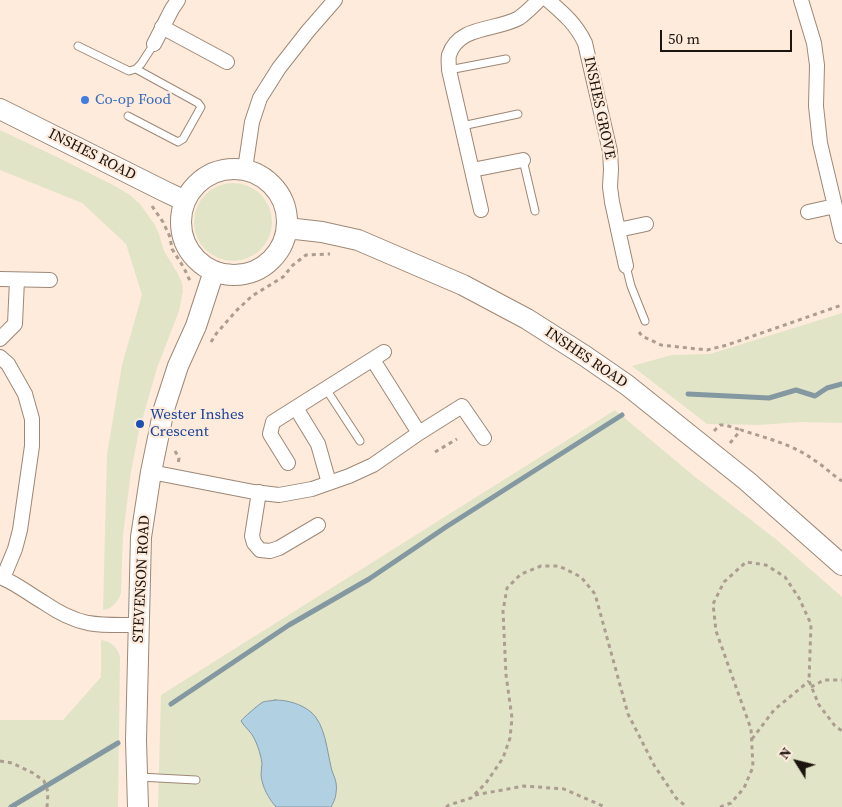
<!DOCTYPE html>
<style>
body{margin:0}
#map{position:relative;width:842px;height:807px;overflow:hidden;background:#feebdc;font-family:"Source Serif 4",serif}
canvas{display:block}
.north{position:absolute;left:772px;top:737px;width:50px;height:50px;-webkit-text-stroke:4px #feebdc;paint-order:stroke;rotate:306deg;font-size:14px;font-weight:700;line-height:20px;text-align:center;color:#1c140e}
.north::after{content:'';display:block;margin:auto;width:18px;height:22px;background:#1c140e;clip-path:polygon(50% 0,100% 100%,50% 72%,0 100%)}
.scale{position:absolute;left:660px;top:30px;width:132px;height:22px;box-sizing:border-box;border:2px solid #1c140e;border-top:0;padding-left:6px;font-size:15px;line-height:18px;white-space:nowrap;color:#1c140e;-webkit-text-stroke:4px #feebdc;paint-order:stroke}
</style>
<div id="map">
<canvas width="842" height="807"></canvas>
<div class="north">N</div>
<div class="scale">50 m</div>
</div>
<script>
const g = document.querySelector('canvas').getContext('2d');
g.lineJoin = 'round';
function fillPath(path, color) {
  g.fillStyle = color;
  g.fill(path, 'evenodd');
}
function trace(path, color, width, dash) {
  g.strokeStyle = color;
  g.lineWidth = width;
  g.lineCap = dash ? 'butt' : 'round';
  g.setLineDash(dash || []);
  g.stroke(path);
}
function write(font, color, halo, rows, align = 'center') {
  g.font = font + ' "Source Serif 4",serif';
  g.lineWidth = 4.5;
  g.setLineDash([]);
  g.textBaseline = 'middle';
  g.strokeStyle = halo;
  g.fillStyle = color;
  for (const [text, x, y, turn = 0] of rows) {
    g.save();
    g.translate(x, y);
    g.rotate((+turn || 0) * Math.PI / 180);
    g.textAlign = isNaN(turn) ? turn : align;
    if (halo) g.strokeText(text, 0, 0);
    g.fillText(text, 0, 0);
    g.restore();
  }
}
const green = new Path2D(`
 M0,130L59,158L115,186L130,195L140,204L155,225L159,234L164,251L178,274L182,283L183,291L179,311L157,368L139,431L131,472L123,535L121,593C118,602 112,609 103,610L107,454L122,365L142,295L126,244L82,203L0,170Z
 M194 222a39 39 0 1 1 78 0a39 39 0 1 1-78 0Z
 M842,313V423L800,422L759,425L707,424L632,366L672,355L710,354Z
 M615,410L694,476L777,540L842,597V807H158L161,695Z
 M101,640C111,641 118,648 120,657L118,807H0V720H63L101,677Z`);
const water = new Path2D(`
 M275,700C288,700 301,704 311,712C325,724 327,750 331,767C333,776 338,781 336,793C336,798 333,803 331,807H276C269,799 262,787 261,775C261,771 262,767 262,763C261,756 258,746 255,740C252,732 245,728 241,721C243,718 259,704 263,702C266,701 271,701 275,700Z`);
const stream = new Path2D(`
 M688,394L769,398L796,390L815,396L827,388L842,384
 M171,704L289,625L369,579L446,527L622,415
 M11,807L118,743`);
const path = new Path2D(`
 M152,206L163,222L170,237L172,249L184,268L191,283
 M639,332L642,336L661,345L707,350L727,345L842,305
 M211,342L216,334L236,311L252,296L283,277L293,265L306,255L330,254
 M714,431L720,425H725L741,430
 M730,443L741,430C766,438 792,444 814,460C824,466 832,475 842,481
 M175,451L179,458L178,464
 M435,452L457,439
 M811,687L824,680H842
 M752,739L774,710L809,681
 M0,761L12,763L33,773L44,781L48,792L47,807
 M475,795L524,786L564,789L605,807
 M446,807L449,805L471,798L486,783L503,758L510,738L512,718L506,675L503,611L507,588L521,574L541,566H559L581,577L595,594L628,714L654,765L676,798L687,807
 M720,807L731,803L744,788L753,767L751,729L716,631L713,604L724,582L746,562L766,565L785,577L799,598L811,624L809,681L819,705L835,726L842,731`);
const lane = new Path2D(`
 M78,46L129,71L136,69L141,64L154,44
 M449,70L506,59
 M128,116L178,142L183,139L201,107L198,103L136,69
 M462,126L518,114
 M523,160L535,211
 M626,266L631,286L645,321
 M326,389L360,441
 M139,777L196,780`);
const street = new Path2D(`
 M548,0C563,13 576,24 585,43L610,151L611,169L610,187L612,202L626,266
 M801,0L814,43L817,65L816,106L820,143L842,236
 M162,27L227,62
 M154,44L172,9L178,0
 M245,169L252,122L260,98L279,68L308,31L335,0
 M472,170L523,160
 M481,210L449,70C449,65 448,59 449,55C459,25 496,31 519,18C526,13 533,6 539,0
 M808,212L835,206
 M618,230L646,224
 M0,279L50,280
 M0,339L15,324L17,280
 M0,357L8,364L25,394L32,419V446L20,530L15,549L3,578
 M373,360L419,433
 M296,408L318,444L329,483
 M288,463L270,434L273,422L384,352
 M151,472L254,492L279,495L312,489L349,476L373,465L419,433L462,406L484,438
 M259,492L252,536L254,543L260,550L270,551L279,548L318,525
 M0,577C16,583 29,594 43,602C56,611 73,620 88,623C105,626 122,625 138,625`);
const secondary = new Path2D(`
 M0,109L164,191L185,201
 M181 222a53 53 0 1 1 106 0a53 53 0 1 1-106 0Z
 M287,228L322,232L358,240L463,285L527,319L585,356L627,385L747,481L842,565
 M138,807L136,740L141,537L151,472L164,409L178,366L196,326L214,271`);
const markers = [
 [85,100,5,"#3f7fe0"],
 [140,424,5,"#1a4fb4"]
];
const shopNames = [
 ["Co-op Food",95,100]
];
const streetNames = [
 ["INSHES GROVE",599,108,78],
 ["INSHES ROAD",92,155,27],
 ["INSHES ROAD",586,358,34],
 ["STEVENSON ROAD",142,579,-87]
];
const transitNames = [
 ["Wester Inshes",150,415],
 ["Crescent",150,432]
];
fillPath(green, '#e2e4c7');
fillPath(water, '#b1d0e2');
trace(water, '#8498a2', 1);
trace(stream, '#8498a2', 5);
trace(lane, '#9d8876', 9);
trace(street, '#9d8876', 16);
trace(secondary, '#9d8876', 22);
trace(path, '#ac9d91', 3, [4, 4]);
trace(lane, '#fff', 7);
trace(street, '#fff', 14);
trace(secondary, '#fff', 20);
for (const [x, y, r, color] of markers) {
  const dot = new Path2D();
  dot.arc(x, y, r, 0, 2 * Math.PI);
  g.fillStyle = color;
  g.fill(dot);
  trace(dot, '#feebdc', 2);
}
write('15px', '#366cbe', '#feebdc', shopNames, 'left');
write('15px', '#1c140e', '#feebdc', streetNames);
write('15px', '#164399', '#feebdc', transitNames, 'left');
</script>
